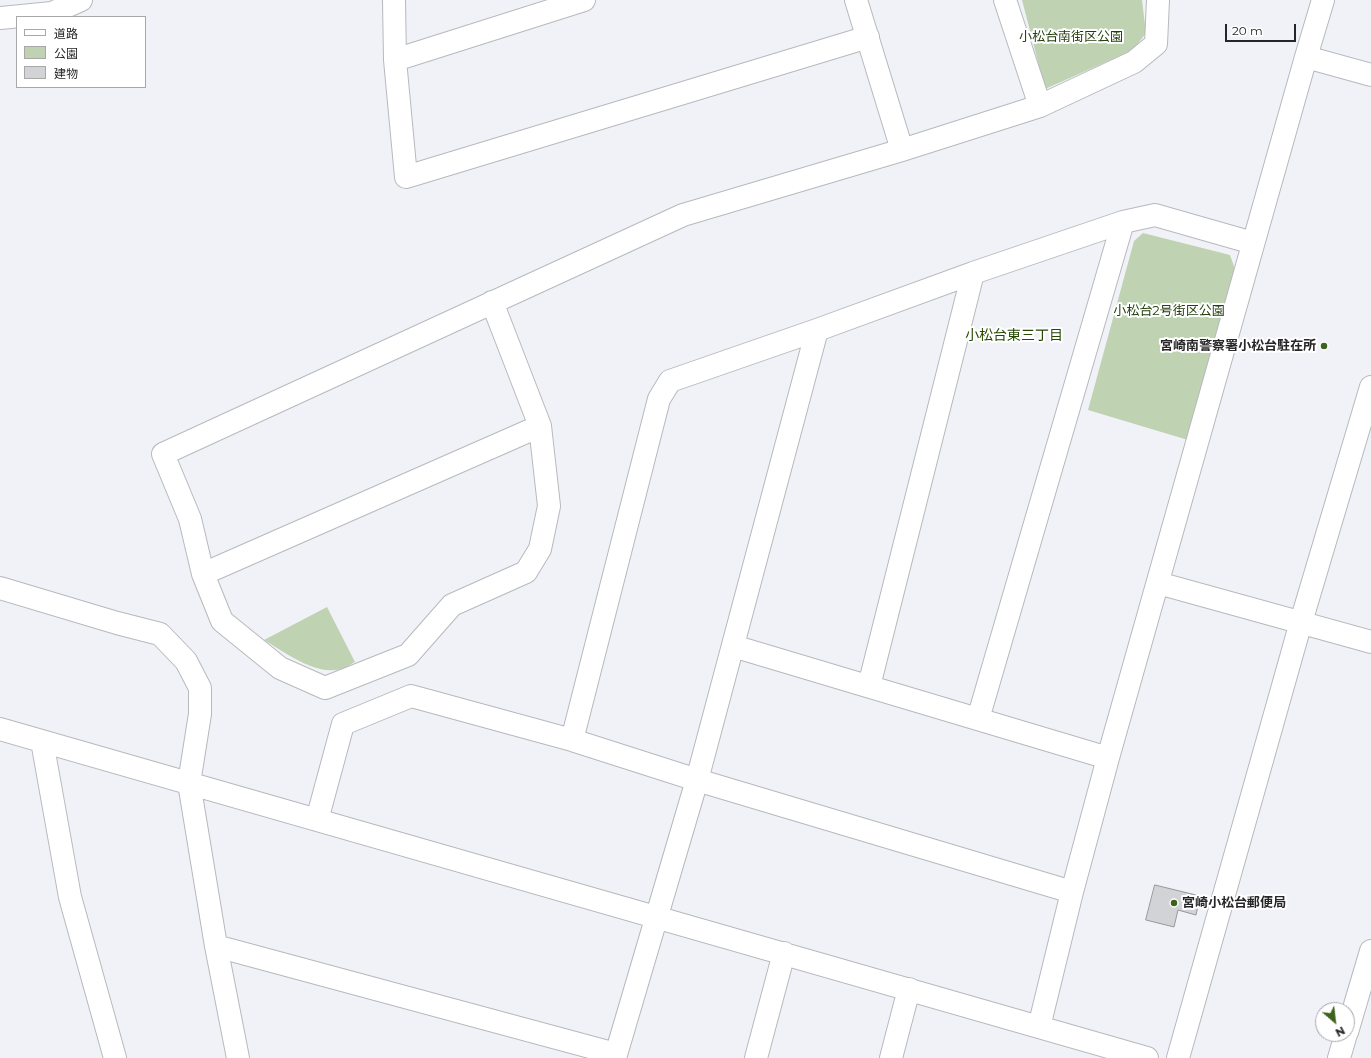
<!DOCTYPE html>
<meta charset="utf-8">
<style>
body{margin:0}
#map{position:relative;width:1371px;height:1058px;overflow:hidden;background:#f0f2f7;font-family:Montserrat,"Noto Sans JP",sans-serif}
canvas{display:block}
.legend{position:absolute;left:16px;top:16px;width:130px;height:72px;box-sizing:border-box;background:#fff;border:1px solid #a8a8a9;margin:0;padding:5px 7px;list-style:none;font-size:12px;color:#262628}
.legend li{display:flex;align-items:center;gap:8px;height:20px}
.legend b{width:20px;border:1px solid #a8a8a9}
.north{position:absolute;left:1315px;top:1002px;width:40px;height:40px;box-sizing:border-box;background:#fff;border:1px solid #a8a8a9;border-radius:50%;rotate:152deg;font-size:11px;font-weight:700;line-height:16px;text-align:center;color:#262628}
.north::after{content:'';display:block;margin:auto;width:14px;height:18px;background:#3d631d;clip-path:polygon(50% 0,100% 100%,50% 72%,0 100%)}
.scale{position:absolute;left:1225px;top:24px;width:71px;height:18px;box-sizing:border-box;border:2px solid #262628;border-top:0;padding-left:5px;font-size:12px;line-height:14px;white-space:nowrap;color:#262628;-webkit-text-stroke:3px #fff;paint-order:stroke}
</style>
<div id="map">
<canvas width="1371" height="1058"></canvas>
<ul class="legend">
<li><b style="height:5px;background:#fff"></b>道路</li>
<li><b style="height:11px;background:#bfd3b2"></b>公園</li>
<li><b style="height:11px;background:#d1d3d7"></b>建物</li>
</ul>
<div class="north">N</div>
<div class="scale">20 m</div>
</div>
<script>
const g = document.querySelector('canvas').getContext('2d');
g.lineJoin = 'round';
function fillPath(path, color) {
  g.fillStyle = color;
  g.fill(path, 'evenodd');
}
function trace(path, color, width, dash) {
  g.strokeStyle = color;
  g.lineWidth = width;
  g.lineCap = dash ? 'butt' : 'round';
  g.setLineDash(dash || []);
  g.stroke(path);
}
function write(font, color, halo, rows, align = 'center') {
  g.font = font + ' Montserrat,"Noto Sans JP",sans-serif';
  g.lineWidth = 4;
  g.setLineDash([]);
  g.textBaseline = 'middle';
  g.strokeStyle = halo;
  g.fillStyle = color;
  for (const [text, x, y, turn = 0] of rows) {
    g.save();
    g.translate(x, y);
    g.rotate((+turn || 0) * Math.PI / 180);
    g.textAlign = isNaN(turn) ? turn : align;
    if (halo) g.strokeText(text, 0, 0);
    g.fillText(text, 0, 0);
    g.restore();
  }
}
const green = new Path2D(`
 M1022,0H1142L1146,33L1133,50L1045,89Z
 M1143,233L1230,255L1235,269L1188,440L1088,410L1134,241Z
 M327,607L355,662C351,664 346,668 341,669C315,676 285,652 264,640Z`);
const building = new Path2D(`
 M1155,885L1200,896L1196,915L1178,910L1174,927L1146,920Z`);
const minor = new Path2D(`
 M394,0L395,60L406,177L868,37
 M856,0L902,150
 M1005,0L1040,106
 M0,18L52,13L81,0
 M1306,57L1371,75
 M395,60L584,0
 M492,302L540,426L549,506L540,549L526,572L452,605L408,655L325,688L280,668L222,621L203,574L190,519L163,454L683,215L902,150L1040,106L1134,62L1156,44L1158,0
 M203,574L540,426
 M1158,583L1371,642
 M0,588L117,623L160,634L186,661L200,688V714L189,783L216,946L238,1058
 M733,646L1108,758
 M869,686L973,273
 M978,719L1123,222
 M0,729L1147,1058
 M572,740L659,399L670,381L817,330L973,273L1123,222L1155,215L1253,243
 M42,741L70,897L115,1058
 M317,820L343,724L411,696L572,740L697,780L1072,892
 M216,946L616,1054
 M1039,1027L1072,892L1108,758L1306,57L1323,0
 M1347,1032L1371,951
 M615,1058L697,780L817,330
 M756,1058L784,953
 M891,1058L909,989
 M1178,1058L1301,622L1371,387
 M1339,1058L1346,1034`);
const markers = [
 [1324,346,4,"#3d631d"],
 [1174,903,4,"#3d631d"]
];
const parkNames = [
 ["小松台南街区公園",1071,37],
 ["小松台2号街区公園",1169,311]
];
const poiNames = [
 ["宮崎南警察署小松台駐在所",1316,346],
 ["宮崎小松台郵便局",1182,903,"left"]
];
const neighbourhoodNames = [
 ["小松台東三丁目",1014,336]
];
fillPath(green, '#bfd3b2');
fillPath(building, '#d1d3d7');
trace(building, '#95979b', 1);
trace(minor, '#b6b9bd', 24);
trace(minor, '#fff', 22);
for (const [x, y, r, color] of markers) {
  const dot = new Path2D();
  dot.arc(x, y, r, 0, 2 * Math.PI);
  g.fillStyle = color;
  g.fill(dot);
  trace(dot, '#fff', 1.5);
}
write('13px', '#243e0d', '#fff', parkNames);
write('bold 13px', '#262628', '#fff', poiNames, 'right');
write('14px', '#254702', '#fff', neighbourhoodNames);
</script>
